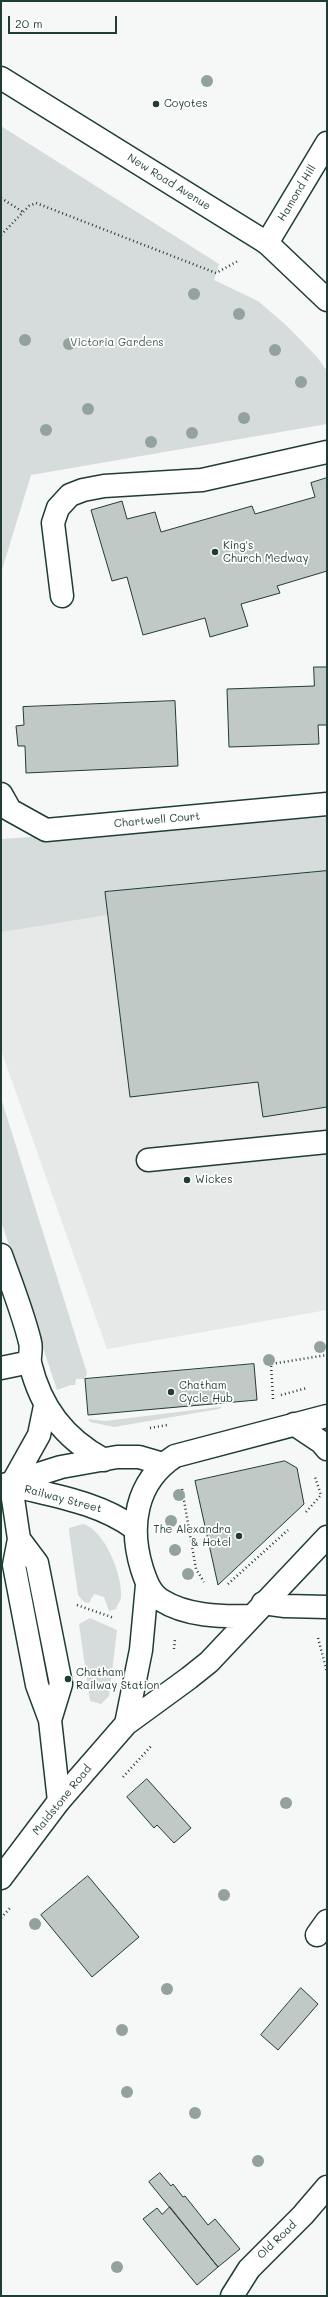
<!DOCTYPE html>
<style>
body{margin:0}
#map{position:relative;width:328px;height:2297px;overflow:hidden;background:#f6f7f7;font-family:Mali,sans-serif}
canvas{display:block}
.frame{position:absolute;inset:0;border:2px solid #1f3d34;pointer-events:none}
.scale{position:absolute;left:8px;top:16px;width:109px;height:18px;box-sizing:border-box;border:2px solid #1f3d34;border-top:0;padding-left:5px;font-size:12px;line-height:14px;white-space:nowrap;color:#1f3d34;-webkit-text-stroke:3px #fff;paint-order:stroke}
</style>
<div id="map">
<canvas width="328" height="2297"></canvas>
<div class="frame"></div>
<div class="scale">20 m</div>
</div>
<script>
const g = document.querySelector('canvas').getContext('2d');
g.lineJoin = 'round';
function fillPath(path, color) {
  g.fillStyle = color;
  g.fill(path, 'evenodd');
}
function trace(path, color, width, dash) {
  g.strokeStyle = color;
  g.lineWidth = width;
  g.lineCap = dash ? 'butt' : 'round';
  g.setLineDash(dash || []);
  g.stroke(path);
}
function write(font, color, halo, rows, align = 'center') {
  g.font = font + ' Mali,sans-serif';
  g.lineWidth = 3.5;
  g.setLineDash([]);
  g.textBaseline = 'middle';
  g.strokeStyle = halo;
  g.fillStyle = color;
  for (const [text, x, y, turn = 0] of rows) {
    g.save();
    g.translate(x, y);
    g.rotate((+turn || 0) * Math.PI / 180);
    g.textAlign = isNaN(turn) ? turn : align;
    if (halo) g.strokeText(text, 0, 0);
    g.fillText(text, 0, 0);
    g.restore();
  }
}
const built = new Path2D(`
 M327,844V1310L107,1349L1,1050V905Z`);
const green = new Path2D(`
 M1,126L219,264L214,280L258,301L287,326L317,357L327,371V424L31,475L1,573Z
 M327,817V871L105,892L107,915L1,932V839Z
 M1,1098L87,1373L85,1379H76L75,1385H71L57,1390L1,1221Z
 M219,1407H222L219,1409L114,1427L90,1422L88,1419L105,1421Z
 M83,1524C105,1530 123,1576 121,1598C120,1602 117,1605 116,1609L109,1611L104,1597L94,1594L89,1603L84,1602L78,1595L69,1531V1528Z
 M90,1618L117,1630L109,1696L101,1704L90,1701L79,1624Z`);
const building = new Path2D(`
 M327,478V571L277,586L280,593L241,604L248,626L210,637L205,618L143,635L127,577L112,581L91,510L122,501L127,519L155,512L161,532L252,506L255,514L315,497L311,483Z
 M314,667H327V725H318L319,744L229,747L227,689L314,686Z
 M175,701L178,766L26,773L25,746H18L16,726L24,725L23,707Z
 M327,871V1107L263,1117L258,1082L130,1097L105,892Z
 M254,1364L257,1400L88,1415L85,1379Z
 M285,1461L297,1468L304,1504L218,1585L195,1481Z
 M147,1779L191,1828L174,1843L157,1825L154,1828L127,1797Z
 M88,1876L139,1937L92,1977L41,1915Z
 M301,1988L318,2004L278,2050L261,2035Z
 M160,2173L171,2186L173,2184L183,2197L185,2196L208,2225L215,2219L240,2249L218,2267L149,2182Z
 M170,2207L218,2267L197,2285L143,2219L157,2208L162,2214Z`);
const path = new Path2D(`
 M1,198L23,212
 M1,235L29,206L36,203L216,273L238,261
 M281,1395L307,1388
 M273,1399L271,1364L327,1355
 M150,1428L167,1425
 M182,1489L196,1569L204,1582
 M306,1512L321,1495L315,1477
 M228,1584L288,1530
 M77,1605L114,1618
 M318,1638L327,1672
 M174,1649L175,1639
 M123,1777L152,1745
 M1,1918L10,1908`);
const minor = new Path2D(`
 M267,243L327,143
 M62,596L53,523L58,508L70,495L83,490L104,486L202,480L327,452
 M1,794L10,810L46,830L327,804
 M148,1160L327,1142
 M1,1255C11,1283 23,1313 30,1342C32,1349 29,1357 30,1363C41,1408 64,1438 104,1460
 M1,1368L30,1362
 M45,1406L39,1435L11,1485L19,1539L14,1565L37,1685L50,1720L59,1801
 M4,1485L61,1467L117,1457H139L163,1464
 M11,1485C54,1496 98,1502 134,1528
 M19,1539L37,1563L61,1684L50,1720
 M263,1603L285,1606L327,1607
 M317,1935L327,1921
 M232,2296L249,2269L303,2215L327,2187`);
const major = new Path2D(`
 M1,78L267,243L327,300
 M294,1424L321,1442L327,1449
 M250,1616C221,1617 186,1616 161,1600C150,1593 146,1581 142,1569C129,1527 135,1482 175,1456L327,1416
 M126,1724L141,1650L147,1585
 M1,1878L59,1801L126,1724L189,1678L209,1662L327,1537`);
const trees = [
 [207,81],
 [194,294],
 [239,314],
 [25,340],
 [69,344],
 [275,350],
 [301,382],
 [88,409],
 [244,418],
 [46,430],
 [192,433],
 [151,442],
 [320,1347],
 [269,1360],
 [179,1495],
 [171,1521],
 [175,1550],
 [188,1574],
 [286,1803],
 [224,1895],
 [35,1924],
 [167,1989],
 [122,2030],
 [127,2092],
 [195,2113],
 [258,2161],
 [117,2267]
];
const markers = [
 [156,104,4,"#1f3d34"],
 [215,552,4,"#1f3d34"],
 [187,1180,4,"#1f3d34"],
 [171,1392,4,"#1f3d34"],
 [239,1536,4,"#1f3d34"],
 [68,1679,4,"#1f3d34"]
];
const poiNames = [
 ["Coyotes",164,104],
 ["King's",223,546],
 ["Church Medway",223,559],
 ["Wickes",195,1180],
 ["Chatham",179,1386],
 ["Cycle Hub",179,1399],
 ["The Alexandra",231,1530,"right"],
 ["& Hotel",231,1543,"right"],
 ["Chatham",76,1673],
 ["Railway Station",76,1686]
];
const streetNames = [
 ["New Road Avenue",169,182,32],
 ["Hamond Hill",297,193,-59],
 ["Chartwell Court",157,820,-5],
 ["Railway Street",63,1499,15],
 ["Maidstone Road",62,1800,-51],
 ["Old Road",277,2240,-44]
];
const parkNames = [
 ["Victoria Gardens",117,343]
];
fillPath(built, '#e6e9e8');
fillPath(green, '#d6dcdb');
fillPath(building, '#c0c9c6');
trace(building, '#1f3d34', 1);
trace(minor, '#1f3d34', 25);
trace(major, '#1f3d34', 25);
trace(path, '#1f3d34', 2.5, [1, 3]);
trace(minor, '#fff', 22);
trace(major, '#fff', 22);
g.fillStyle = '#94a29e';
for (const [x, y] of trees) {
  g.beginPath();
  g.arc(x, y, 6, 0, 2 * Math.PI);
  g.fill();
}
for (const [x, y, r, color] of markers) {
  const dot = new Path2D();
  dot.arc(x, y, r, 0, 2 * Math.PI);
  g.fillStyle = color;
  g.fill(dot);
  trace(dot, '#fff', 1.5);
}
write('11px', '#1f3d34', '#fff', poiNames, 'left');
write('11px', '#1f3d34', '#fff', streetNames);
write('11px', '#445d55', '#fff', parkNames);
</script>
